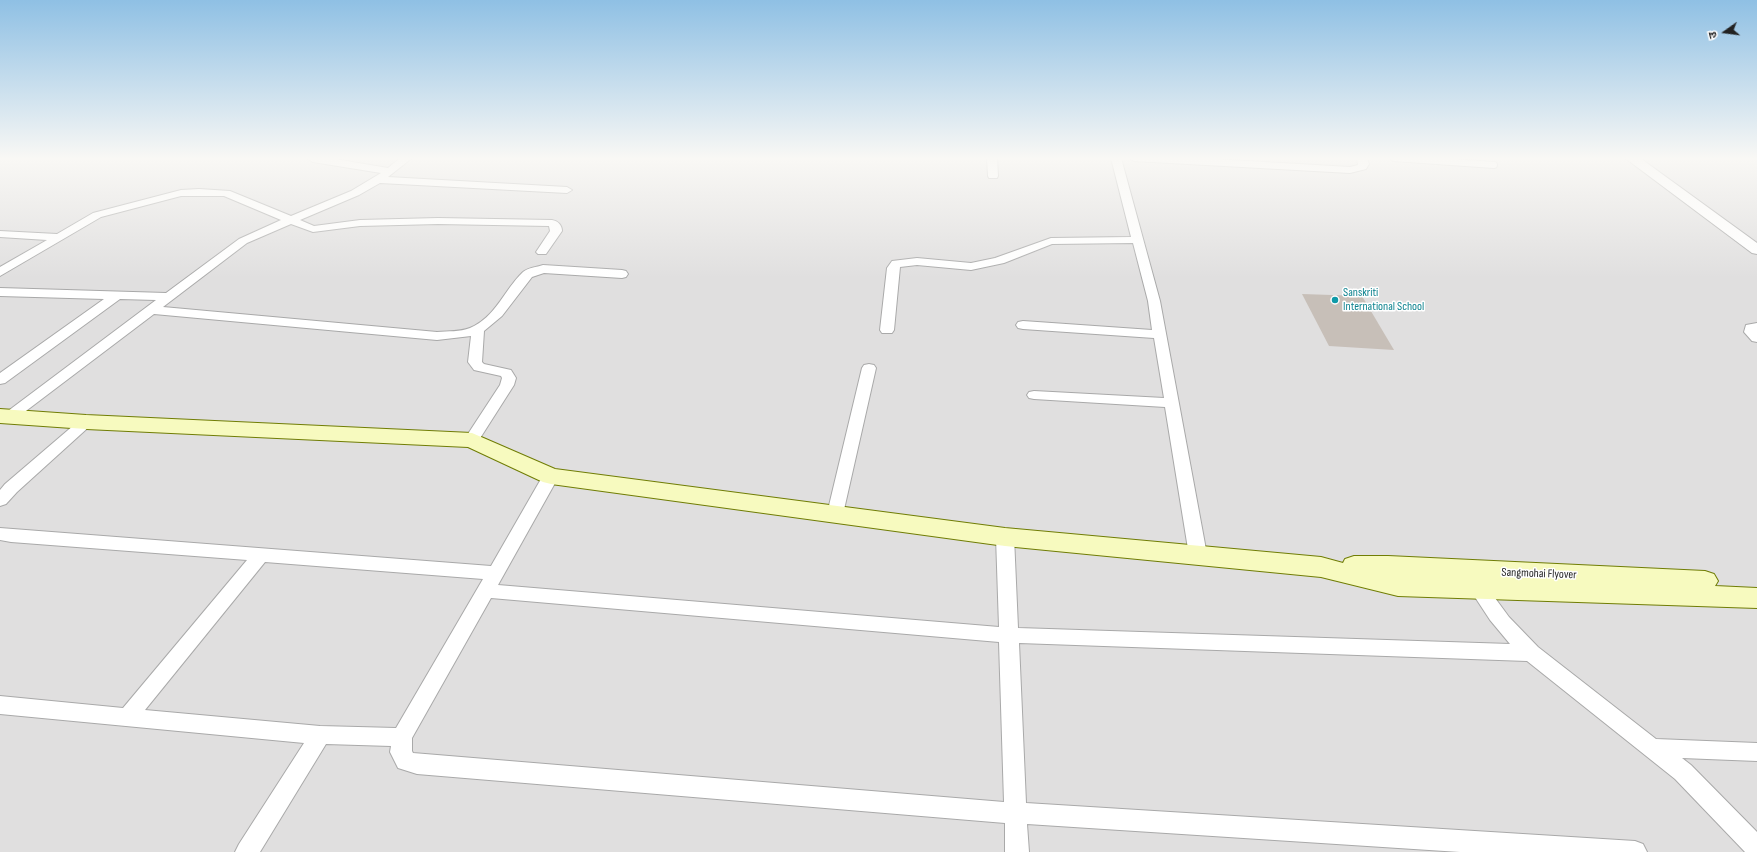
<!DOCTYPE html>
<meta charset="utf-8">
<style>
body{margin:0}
#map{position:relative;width:1757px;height:852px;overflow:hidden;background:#f2efe9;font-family:"Sofia Sans Condensed","Noto Sans Devanagari",sans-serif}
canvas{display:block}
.north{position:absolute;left:1705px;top:12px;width:40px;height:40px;-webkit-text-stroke:3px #fff;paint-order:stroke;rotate:256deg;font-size:11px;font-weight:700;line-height:16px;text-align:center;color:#222}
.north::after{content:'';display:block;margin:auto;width:14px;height:18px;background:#222;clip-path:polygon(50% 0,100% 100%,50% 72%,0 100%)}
</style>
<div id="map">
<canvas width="1757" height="852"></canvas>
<div class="north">उ</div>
</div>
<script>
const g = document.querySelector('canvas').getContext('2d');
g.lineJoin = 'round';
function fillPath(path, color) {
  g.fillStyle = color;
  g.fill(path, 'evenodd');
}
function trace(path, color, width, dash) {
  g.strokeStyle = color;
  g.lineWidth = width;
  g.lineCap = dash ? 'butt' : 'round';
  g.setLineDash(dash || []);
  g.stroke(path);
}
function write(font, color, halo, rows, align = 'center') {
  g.font = font + ' "Sofia Sans Condensed",sans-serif';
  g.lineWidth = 3;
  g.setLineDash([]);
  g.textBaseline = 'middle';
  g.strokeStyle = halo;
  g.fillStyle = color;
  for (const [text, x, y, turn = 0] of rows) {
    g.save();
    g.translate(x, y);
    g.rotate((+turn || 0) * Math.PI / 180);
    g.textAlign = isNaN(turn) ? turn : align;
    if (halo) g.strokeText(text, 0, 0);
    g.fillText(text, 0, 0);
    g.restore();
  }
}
const residential = new Path2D(`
 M0,158H1757V852H0Z`);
const building = new Path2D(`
 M1302,294L1362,296L1394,350L1329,346Z`);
const service = new Path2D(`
 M1394,158L1494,165`);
const minor = new Path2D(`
 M329,158L388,168L400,158H412L388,177L567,187L572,190L567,193L380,183L359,195L300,220L314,226L360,220L438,218L552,220C558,221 562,225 562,231L546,254H538L536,252L550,231L549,226L438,224L360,226L313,232L291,224L247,243L163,307L437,332C448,331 460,332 470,328C496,317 504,290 523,272C527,268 537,267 543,265L622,270L626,271L628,274L626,277L622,278L544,273L532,277L502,316L484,331L482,362L484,364L511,370L516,378L514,385L477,443L472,445L467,443L464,440L500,385L502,378L501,376L474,370L468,362L471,336L437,340L154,314L14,420L9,422L4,420L2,417L4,414L156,300L120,299L5,383L0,384V373L104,299L0,296V288L166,293L239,239L281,220L224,196H181L101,217L0,276V267L47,240L0,237V231L57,234L93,213L181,190L199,189L230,191L291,216L351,191L381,173L313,162L308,159Z
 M987,158H997L998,176L997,178H989L988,176Z
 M1111,158H1121L1160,301L1207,555L1204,560L1198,561L1192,560L1189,555L1165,407L1034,399L1029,398L1027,395L1029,392L1034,391L1164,398L1154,338L1023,329L1018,328L1016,325L1018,322L1023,321L1152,330L1148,301L1133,243L1052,244L1004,263L971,270L917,265L900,267L894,330L892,333H882L880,330L887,268L892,261L917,258L971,263L995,258L1051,238L1131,237Z
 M1129,158H1196L1350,167L1358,165L1357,158H1367L1369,164L1366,169L1350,173L1134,161Z
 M1757,323V342L1752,341L1744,332L1746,325Z
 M869,364L874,365L876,368L843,514L841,518L835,520L829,518L827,514L862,368L864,365Z
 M86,417L91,419L93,422L91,425L17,492L6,504L0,506V490L5,484L81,419Z
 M551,471L557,472L559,476L498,585L999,627L996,537L999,533L1005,531L1011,533L1014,537L1018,628L1510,644L1490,620L1469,588L1472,583L1478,581L1484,583L1509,617L1538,647L1656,739L1757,743V761L1682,758L1691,765L1757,832V852H1745L1675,779L1527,661L1019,643L1026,803L1635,841L1643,844L1647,852H1460L1027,824L1029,852H1005V823L417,774L398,768L390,752L391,746L326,744L260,852H235L239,844L304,743L0,714V696L123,708L247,560L11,542L0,540V528L491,566L545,472ZM265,562L483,579L396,728L320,726L145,710ZM491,598L999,642L1004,802L413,753L412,751V738Z`);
const tertiary = new Path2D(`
 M1625,158H1640L1757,243V254L1752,253Z`);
const secondary = new Path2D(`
 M0,409L86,415L472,433L555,469L1005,528L1321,557L1343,563L1345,559L1354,556H1388L1705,571L1714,574L1718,581L1715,586L1757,588V608L1398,596L1321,577L1005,546L551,484L543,482L468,447L86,429L0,423Z`);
const markers = [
 [1335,300,4,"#0f9aa8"]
];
const cultureNames = [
 ["Sanskriti",1343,293],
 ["International School",1343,307]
];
const streetNames = [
 ["Sangmohai Flyover",1539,574,2]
];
fillPath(residential, '#e0dfdf');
fillPath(building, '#c7bfb8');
trace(service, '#a9a9a9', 8);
trace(minor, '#a9a9a9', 2);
trace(tertiary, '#a9a9a9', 2);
trace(secondary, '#707d05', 2);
trace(service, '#fff', 6);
fillPath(minor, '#fff');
fillPath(tertiary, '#fff');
fillPath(secondary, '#f7fabf');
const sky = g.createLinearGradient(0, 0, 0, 278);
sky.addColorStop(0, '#8fc0e4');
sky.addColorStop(0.57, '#f9f8f5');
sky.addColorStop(1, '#f9f8f500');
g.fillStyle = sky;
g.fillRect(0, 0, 1757, 278);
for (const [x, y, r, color] of markers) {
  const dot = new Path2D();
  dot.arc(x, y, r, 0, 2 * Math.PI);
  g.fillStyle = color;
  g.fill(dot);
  trace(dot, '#fff', 1.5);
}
write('12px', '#0d838f', '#fff', cultureNames, 'left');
write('12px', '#222', '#fff', streetNames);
</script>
